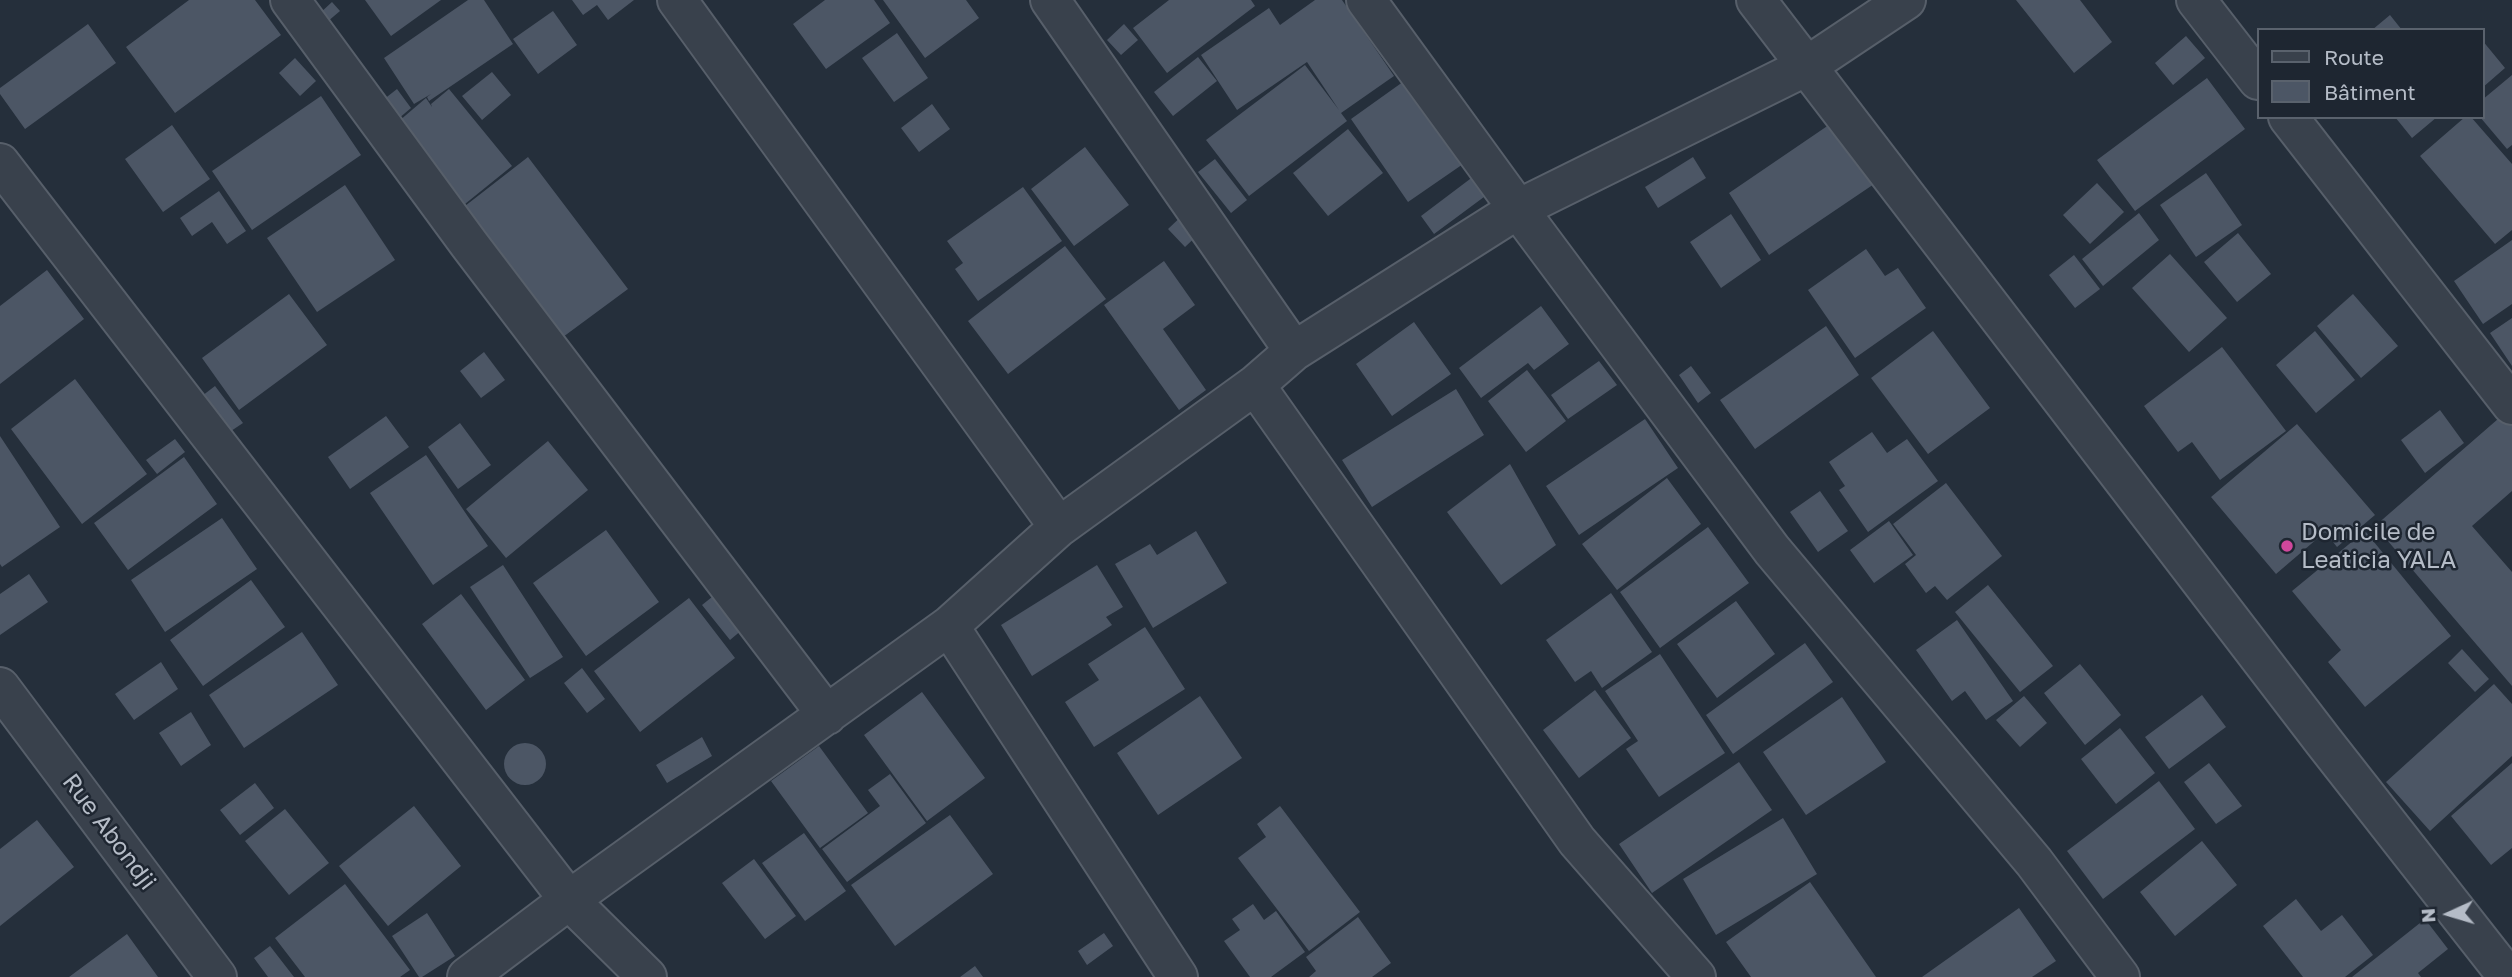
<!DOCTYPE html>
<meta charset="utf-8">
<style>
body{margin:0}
#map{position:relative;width:2512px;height:977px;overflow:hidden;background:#252f3b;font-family:"Golos Text",sans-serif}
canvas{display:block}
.legend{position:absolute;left:2257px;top:28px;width:228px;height:91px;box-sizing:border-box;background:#1e2631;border:2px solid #5a626d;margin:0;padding:9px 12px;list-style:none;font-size:21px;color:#b5bcc7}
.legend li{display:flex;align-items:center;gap:14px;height:35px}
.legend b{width:35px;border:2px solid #5a626d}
.north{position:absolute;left:2414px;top:879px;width:70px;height:70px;-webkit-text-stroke:5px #1e2631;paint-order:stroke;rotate:266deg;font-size:19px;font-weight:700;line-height:28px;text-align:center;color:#b5bcc7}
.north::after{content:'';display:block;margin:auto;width:24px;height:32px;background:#b5bcc7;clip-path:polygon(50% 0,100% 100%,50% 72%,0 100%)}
</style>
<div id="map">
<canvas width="2512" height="977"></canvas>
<ul class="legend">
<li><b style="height:9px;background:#39414c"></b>Route</li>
<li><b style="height:19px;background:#4c5665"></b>Bâtiment</li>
</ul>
<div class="north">N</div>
</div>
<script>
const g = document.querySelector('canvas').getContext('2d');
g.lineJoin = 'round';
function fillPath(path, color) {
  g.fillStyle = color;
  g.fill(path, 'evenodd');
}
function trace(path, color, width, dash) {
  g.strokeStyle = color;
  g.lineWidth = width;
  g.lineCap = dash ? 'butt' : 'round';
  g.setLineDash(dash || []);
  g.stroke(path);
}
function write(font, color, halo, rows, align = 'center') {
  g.font = font + ' "Golos Text",sans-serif';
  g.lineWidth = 5;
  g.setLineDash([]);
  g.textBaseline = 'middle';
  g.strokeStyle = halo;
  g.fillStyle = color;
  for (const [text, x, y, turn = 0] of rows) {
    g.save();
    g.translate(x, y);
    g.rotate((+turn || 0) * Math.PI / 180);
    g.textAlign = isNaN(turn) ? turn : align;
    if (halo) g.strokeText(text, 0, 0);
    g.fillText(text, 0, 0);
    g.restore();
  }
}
const building = new Path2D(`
 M189,0H255L281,35L175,113L126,47Z
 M365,0H441L391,36Z
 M468,0H484L513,44L429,101L427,97L431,94L414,104L384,58Z
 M572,0H634L608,20L597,5L583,15Z
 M825,0H874L890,23L826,69L793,24Z
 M883,0H966L979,18L925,58Z
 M1169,0H1251L1255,6L1167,73L1133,28Z
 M1315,0H1342L1394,76L1341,113L1347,121L1249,196L1206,140L1305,65L1339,110L1307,62L1237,110L1201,55L1269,8L1280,25Z
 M2016,0H2080L2112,42L2074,73Z
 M332,2L340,11L327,22L319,14Z
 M553,11L577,45L538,74L513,39Z
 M2390,15L2402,30H2372Z
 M88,24L116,63L25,129L0,94V88Z
 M1124,24L1138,40L1121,55L1107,40Z
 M897,33L928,78L894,102L862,58Z
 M2186,36L2205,58L2173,85L2155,63Z
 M2482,40L2505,68L2482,88Z
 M1198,57L1217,81L1173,116L1154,92Z
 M295,58L316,81L300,96L279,73Z
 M492,72L511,95L482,120L462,96Z
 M2512,75V145L2507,149L2480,117H2482V100Z
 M2207,78L2245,129L2135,211L2097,160Z
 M1407,79L1466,162L1408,202L1351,119Z
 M397,89L411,108L398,119L383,100Z
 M449,89L512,166L465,204L399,121L426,98L432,107L431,104Z
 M321,96L361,155L252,230L212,171Z
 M932,104L950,129L919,152L901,128Z
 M1842,116L1883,178L1769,255L1729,193Z
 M2395,117H2437L2412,138Z
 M2465,117H2471L2512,164V230L2495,244L2420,156Z
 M172,125L210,179L163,212L125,159Z
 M1348,129L1383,173L1328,216L1293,173Z
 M1085,147L1129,205L1074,246L1031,189Z
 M528,157L628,289L563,337L465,206Z
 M1693,157L1706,178L1658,208L1645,187Z
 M1215,159L1247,200L1231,213L1198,172Z
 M2206,173L2242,225L2196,257L2160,205Z
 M1474,176L1488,194L1434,234L1421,216Z
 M2097,183L2124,212L2090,244L2063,215Z
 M345,185L395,260L317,312L267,238Z
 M1023,187L1062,241L978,301L955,269L963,263L947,241Z
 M219,191L246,231L227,244L212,222L192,236L180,218Z
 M1187,211L1204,229L1185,247L1168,229Z
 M2139,213L2159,240L2103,286L2082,259Z
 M1731,214L1761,260L1721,288L1690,242Z
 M2238,233L2271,274L2237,302L2204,262Z
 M2512,240V304L2483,324L2454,281Z
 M1065,246L1106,299L1008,374L968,321Z
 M1866,249L1885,276L1898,268L1926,308L1855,358L1808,290Z
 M2170,254L2227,318L2189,352L2132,288Z
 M2074,255L2100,289L2075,308L2049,275Z
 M1164,261L1195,305L1163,329L1206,390L1179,410L1104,305Z
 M47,270L84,319L0,384V306Z
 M289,294L327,345L239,410L202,358Z
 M2353,294L2398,346L2361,378L2317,326Z
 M1541,306L1569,344L1534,370L1528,363L1481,398L1459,368Z
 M2512,318V366L2490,333Z
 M1414,322L1451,374L1392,416L1356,364Z
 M1826,326L1859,375L1755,449L1720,400Z
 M1933,331L1990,408L1928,454L1871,378Z
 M2315,331L2355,380L2316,413L2276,365Z
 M2222,347L2286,431L2220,480L2192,442L2178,452L2144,406Z
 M484,352L505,380L481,398L460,371Z
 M1599,361L1617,385L1568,419L1551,395Z
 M1691,366L1711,393L1698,403L1679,375Z
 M1527,370L1566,421L1526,452L1488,401Z
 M75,379L147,474L82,524L11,429Z
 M215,386L243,423L225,435L198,399Z
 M1456,389L1484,435L1372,507L1342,460Z
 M2440,410L2464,443L2425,473L2401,440Z
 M2506,412L2512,419V491L2472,526L2512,572V686L2375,526Z
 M386,416L409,447L350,489L328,457Z
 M1645,419L1678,468L1579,535L1546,486Z
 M460,423L491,465L458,489L428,447Z
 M2297,424L2375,515L2337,547L2325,532L2276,574L2211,497Z
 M1872,432L1887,453L1907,439L1938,481L1868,532L1839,490L1845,486L1829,462Z
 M0,436L60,527L2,567L0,564Z
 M175,439L185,452L157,474L146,460Z
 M548,441L588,490L506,558L466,509Z
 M426,455L488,546L433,585L370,493Z
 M184,457L217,504L128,570L94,523Z
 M1510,464L1556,545L1501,585L1447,512Z
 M1667,478L1701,524L1617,590L1582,544Z
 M1946,483L2002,556L1947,600L1935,586L1926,593L1905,564L1916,555L1893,524Z
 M1820,491L1848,531L1818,552L1790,512Z
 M222,518L257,569L165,632L131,580Z
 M1889,521L1913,555L1874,583L1850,550Z
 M1708,527L1749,583L1660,648L1620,592Z
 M606,530L659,602L586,656L533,583Z
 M1196,531L1227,583L1153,628L1115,564L1150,544L1157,555Z
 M2365,531L2451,636L2365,707L2328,662L2341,650L2292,591Z
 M503,565L563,657L530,678L470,587Z
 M1097,565L1123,607L1106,617L1112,625L1032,676L1001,625Z
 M29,574L48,602L0,635V594Z
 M251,580L285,627L203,686L170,640Z
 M1988,585L2053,666L2020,692L1955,612Z
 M722,589L749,624L730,640L702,605Z
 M1611,593L1652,652L1602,688L1591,671L1575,682L1546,640Z
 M461,594L525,680L486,710L422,624Z
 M689,598L735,658L640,732L594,671Z
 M1736,601L1775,654L1717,698L1677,644Z
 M1957,620L2013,701L1986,720L1965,691L1952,701L1916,650Z
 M1145,627L1185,689L1094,747L1065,702L1099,680L1088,664Z
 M302,632L338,685L244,748L209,695Z
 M1805,643L1833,682L1733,754L1706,715Z
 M2462,649L2489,679L2475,692L2448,663Z
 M1660,654L1725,753L1659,797L1626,749L1638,741L1605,691Z
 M161,662L178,689L134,720L115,694Z
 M2080,664L2121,715L2085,745L2044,693Z
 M582,668L605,699L587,713L564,683Z
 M2494,684L2512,704V756L2430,831L2386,782Z
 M1595,690L1631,738L1579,778L1543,730Z
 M922,692L985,778L927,821L864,735Z
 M2202,695L2226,727L2169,769L2145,737Z
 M1200,696L1242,758L1158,815L1117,753Z
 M2024,696L2047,723L2020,747L1996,720Z
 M1842,697L1886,762L1806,815L1763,752Z
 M191,712L211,745L181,766L159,733Z
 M2120,728L2155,773L2116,804L2081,759Z
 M702,737L712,756L667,783L656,765Z
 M504 764a21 21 0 1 1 42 0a21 21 0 1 1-42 0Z
 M819,746L868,813L820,848L771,781Z
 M1739,762L1772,810L1652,893L1619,844Z
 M2209,763L2242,806L2216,824L2184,782Z
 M2512,763V848L2491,865L2451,816Z
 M890,774L926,823L847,882L822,849L880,806L868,790Z
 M2159,781L2195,829L2103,899L2067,851Z
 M255,783L274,808L240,835L220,810Z
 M414,806L461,866L388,926L339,866Z
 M1280,806L1360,912L1309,951L1238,858L1266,837L1257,824Z
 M285,809L329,863L289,895L245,841Z
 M950,815L993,874L895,946L851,885Z
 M1783,818L1817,874L1716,935L1683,879Z
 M37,820L74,867L0,926V849Z
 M804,833L846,891L805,921L762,863Z
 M2202,841L2237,885L2175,936L2140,892Z
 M754,859L796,916L765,939L722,883Z
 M1810,882L1876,977H1751L1726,942Z
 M345,884L410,970L400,977H305L275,938Z
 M2296,899L2321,931L2342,915L2373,955L2345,977H2303L2263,926Z
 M1253,904L1264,920L1276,911L1305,952L1271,977H1250L1224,941L1240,930L1232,919Z
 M2019,908L2056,961L2032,977H1922Z
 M427,913L455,956L422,977H419L392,936Z
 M1358,917L1391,963L1372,977H1309L1316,971L1306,957Z
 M2425,919L2448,949L2418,973L2421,977H2352Z
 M1104,933L1113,946L1087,965L1078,951Z
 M127,934L158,977H69Z
 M270,946L294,977H268L254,958Z
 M975,966L983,977H960Z`);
const street = new Path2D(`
 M290,0L469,244L827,715
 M677,0L1059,527
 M1050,0L1294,351
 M1366,0L1518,209L1772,550L2034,862L2120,977
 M1756,0L2324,742L2508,977
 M2196,0L2258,80
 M2288,117L2512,405
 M0,163L569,900L647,977
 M1255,385L1577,841L1696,977
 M949,626L1178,977
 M0,687L217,977
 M467,977L569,900L949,626L1059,527L1255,385L1294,351L1518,209L1807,66L1906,0`);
const markers = [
 [2287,546,7,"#d1479c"]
];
const poiNames = [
 ["Domicile de",2301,532],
 ["Leaticia YALA",2301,560]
];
const streetNames = [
 ["Rue Abondji",109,832,53]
];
fillPath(building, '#4c5665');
trace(street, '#575f6a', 42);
trace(street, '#39414c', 38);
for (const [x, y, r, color] of markers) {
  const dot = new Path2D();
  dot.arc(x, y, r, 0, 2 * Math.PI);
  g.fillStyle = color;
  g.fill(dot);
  trace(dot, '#1e2631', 2.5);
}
write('24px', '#b5bcc7', '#1e2631', poiNames, 'left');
write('24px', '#b5bcc7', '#1e2631', streetNames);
</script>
